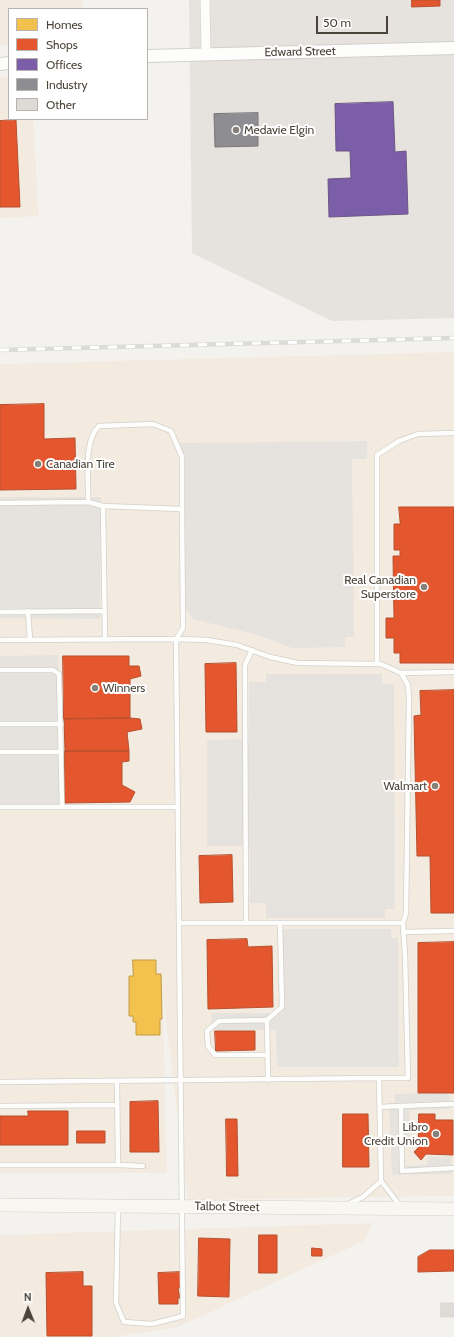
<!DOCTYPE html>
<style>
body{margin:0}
#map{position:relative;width:454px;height:1337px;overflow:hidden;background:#f4f2ee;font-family:Cabin,sans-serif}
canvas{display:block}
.legend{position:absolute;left:8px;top:8px;width:140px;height:112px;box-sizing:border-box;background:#fff;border:1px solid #b7b4b0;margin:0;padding:5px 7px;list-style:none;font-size:12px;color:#4b4439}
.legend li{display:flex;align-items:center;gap:8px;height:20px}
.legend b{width:20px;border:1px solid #b7b4b0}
.north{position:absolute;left:8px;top:1289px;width:40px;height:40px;-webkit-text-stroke:3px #fff;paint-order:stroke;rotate:359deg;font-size:11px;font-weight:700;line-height:16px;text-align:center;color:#4b4439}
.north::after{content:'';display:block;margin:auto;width:14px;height:18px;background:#4b4439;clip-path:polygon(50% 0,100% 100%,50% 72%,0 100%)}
.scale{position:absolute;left:316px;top:16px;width:72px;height:18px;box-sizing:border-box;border:2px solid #4b4439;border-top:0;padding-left:5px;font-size:12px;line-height:14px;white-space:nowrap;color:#4b4439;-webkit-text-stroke:3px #fff;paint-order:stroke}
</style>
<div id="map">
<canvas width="454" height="1337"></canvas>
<ul class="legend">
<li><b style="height:11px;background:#f2c14e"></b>Homes</li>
<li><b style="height:11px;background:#e4572e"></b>Shops</li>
<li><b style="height:11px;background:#7b5ea7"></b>Offices</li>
<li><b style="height:11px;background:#8d8d92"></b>Industry</li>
<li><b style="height:11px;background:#dedbd6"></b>Other</li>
</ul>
<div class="north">N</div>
<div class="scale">50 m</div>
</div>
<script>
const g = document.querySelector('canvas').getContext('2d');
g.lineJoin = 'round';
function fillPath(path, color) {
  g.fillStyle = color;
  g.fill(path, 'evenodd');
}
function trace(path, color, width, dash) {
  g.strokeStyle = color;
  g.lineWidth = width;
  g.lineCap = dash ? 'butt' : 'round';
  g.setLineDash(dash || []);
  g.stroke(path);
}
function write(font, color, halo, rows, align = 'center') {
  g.font = font + ' Cabin,sans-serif';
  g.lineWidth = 4;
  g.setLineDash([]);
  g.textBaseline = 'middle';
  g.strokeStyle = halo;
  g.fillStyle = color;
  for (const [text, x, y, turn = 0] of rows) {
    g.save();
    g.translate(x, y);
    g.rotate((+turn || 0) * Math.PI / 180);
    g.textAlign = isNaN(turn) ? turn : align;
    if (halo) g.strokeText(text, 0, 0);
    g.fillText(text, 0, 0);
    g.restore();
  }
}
const commercial = new Path2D(`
 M0,0H82V9H9V45H0Z
 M0,77H9V119H33L39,216L0,218Z
 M454,352V1196L188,1200L163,998L167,1173H0V364Z
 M373,1223L364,1241L178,1327L114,1337H0V1235Z`);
const industrial = new Path2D(`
 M189,0H454V318L332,321L192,253Z`);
const parking = new Path2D(`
 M367,441V459H352L354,637H345V647L292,648L258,635L193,619L181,601L179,443Z
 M0,497H101L100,619L0,618Z
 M58,655L62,807H0V656Z
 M266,674H382V684H394L395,909H385V918H266V903H250V846H207V740L249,739V682H266Z
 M281,929H391V938H398L399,1067H277L276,1030H212L211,1013H282Z
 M449,1093L450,1109L409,1110L410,1141H402V1166L427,1165V1157L451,1156L452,1174L392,1175L389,1103H395L394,1094Z`);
const homes = new Path2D(`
 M133,960H156V974H161L162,1019H160V1035H136V1022H133V1016H129V976H133Z`);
const shops = new Path2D(`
 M412,0H440V6L412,7Z
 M16,120L20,207H0V121Z
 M44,404V439L75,438L76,489L0,490V405Z
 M399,507H454V663H400V653H394V638H386V618H394L393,556H400V550H394V524H400Z
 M63,656H129V666H139L141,676L130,679V718L64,719Z
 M236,663L237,732H206L205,664Z
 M454,690V913H431L430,856H417L414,716L421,715L420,691Z
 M130,718L140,719L142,729L127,732L129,751H65L64,719Z
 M65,751H129V761L122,762V785L135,792L130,802L65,803Z
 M232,855L233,902L200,903L199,856Z
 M247,939L248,947L272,946L273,1007L208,1009L207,940Z
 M454,942V1093H418V943Z
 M215,1031H255V1050L216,1051Z
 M158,1101L159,1152H130V1102Z
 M28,1111H68V1145H0V1116H28Z
 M343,1114H368L369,1167H343Z
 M419,1114H435V1120H453V1155L426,1154L421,1160L414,1152L418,1148Z
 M226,1119H237L238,1176H227Z
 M77,1131H105V1143H77Z
 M259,1235H277V1273H259Z
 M199,1238L230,1239L229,1297L198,1296Z
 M312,1248L322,1249V1256H312Z
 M430,1250H454V1271L418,1272V1257Z
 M83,1272V1286H92V1336H47L46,1273Z
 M181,1272L182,1288H178L180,1298H178V1304H159L158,1273Z`);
const offices = new Path2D(`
 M393,102L395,152L406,151L408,214L329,217L328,179L351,178L350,151H336L335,104Z`);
const industry = new Path2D(`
 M258,113V146L215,147L214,114Z`);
const building = new Path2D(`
 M441,1303H454V1317H441Z`);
const service = new Path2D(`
 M0,503L88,502
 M103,506L88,502C89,481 83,440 99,426L153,424L171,431L182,457V509
 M28,611L30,640
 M0,612L104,611
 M176,639L207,640L237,645L270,657L298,663L381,664L401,673L408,685L409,698L406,913L403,923
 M0,640L176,639L183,1316L152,1324L124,1322L116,1303L118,1208
 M105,640L103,506L182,509L183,628L176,639
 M377,664V455L399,441L418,434L454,433
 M0,670H53L59,674L62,807
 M401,673L454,672
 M0,724H61
 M0,752H61
 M0,807H178
 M179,923H403L405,955L408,1078H379L381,1181L401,1207
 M246,923L245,675V665L252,650
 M403,932L454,931
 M267,1020L219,1021L207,1031L208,1046L215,1055H268
 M268,1080L267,1020L282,1007L280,923
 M0,1082L379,1078
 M454,1104L401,1106L402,1171L454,1168
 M0,1106L117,1105
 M380,1107L401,1106
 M0,1165H118L117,1082
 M118,1165L143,1166
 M348,1204L363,1197L381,1181`);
const minor = new Path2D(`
 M205,0L206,54`);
const tertiary = new Path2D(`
 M147,56L454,48
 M0,64L9,63`);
const secondary = new Path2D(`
 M0,1205L454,1209`);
const rail = new Path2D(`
 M0,350L454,338`);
const markers = [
 [236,130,4,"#868178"],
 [38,464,4,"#868178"],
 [424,587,4,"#868178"],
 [95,688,4,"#868178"],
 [435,786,4,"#868178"],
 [436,1134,4,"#868178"]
];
const streetNames = [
 ["Edward Street",300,52,-1],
 ["Talbot Street",227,1207,1]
];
const poiNames = [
 ["Medavie Elgin",244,130],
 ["Canadian Tire",46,464],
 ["Real Canadian",416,580,"right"],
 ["Superstore",416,594,"right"],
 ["Winners",103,688],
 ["Walmart",427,786,"right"],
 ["Libro",428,1127,"right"],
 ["Credit Union",428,1141,"right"]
];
fillPath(commercial, '#f3ebdf');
fillPath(industrial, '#e6e2de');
fillPath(parking, '#e6e3df');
fillPath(homes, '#f2c14e');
trace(homes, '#c09c48', 1);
fillPath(shops, '#e4572e');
trace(shops, '#b65131', 1);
fillPath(offices, '#7b5ea7');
trace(offices, '#6d5686', 1);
fillPath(industry, '#8d8d92');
trace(industry, '#797777', 1);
fillPath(building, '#dedbd6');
trace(building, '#dcd9d4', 1);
trace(service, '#d2d0cb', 6);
trace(minor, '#d2d0cb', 10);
trace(tertiary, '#d2d0cb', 14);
trace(secondary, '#d3cfc5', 14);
trace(service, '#fdfdfc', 4.5);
trace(minor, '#fdfdfc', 9);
trace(tertiary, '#fdfdfc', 12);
trace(secondary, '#f7f6f1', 13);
trace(rail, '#dbdbda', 4.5);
trace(rail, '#fff', 3, [9]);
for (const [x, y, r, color] of markers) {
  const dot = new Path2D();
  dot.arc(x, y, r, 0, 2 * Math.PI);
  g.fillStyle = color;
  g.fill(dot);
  trace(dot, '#fff', 1.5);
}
write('12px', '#4b4439', '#fff', streetNames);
write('12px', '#4b4439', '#fff', poiNames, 'left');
</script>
